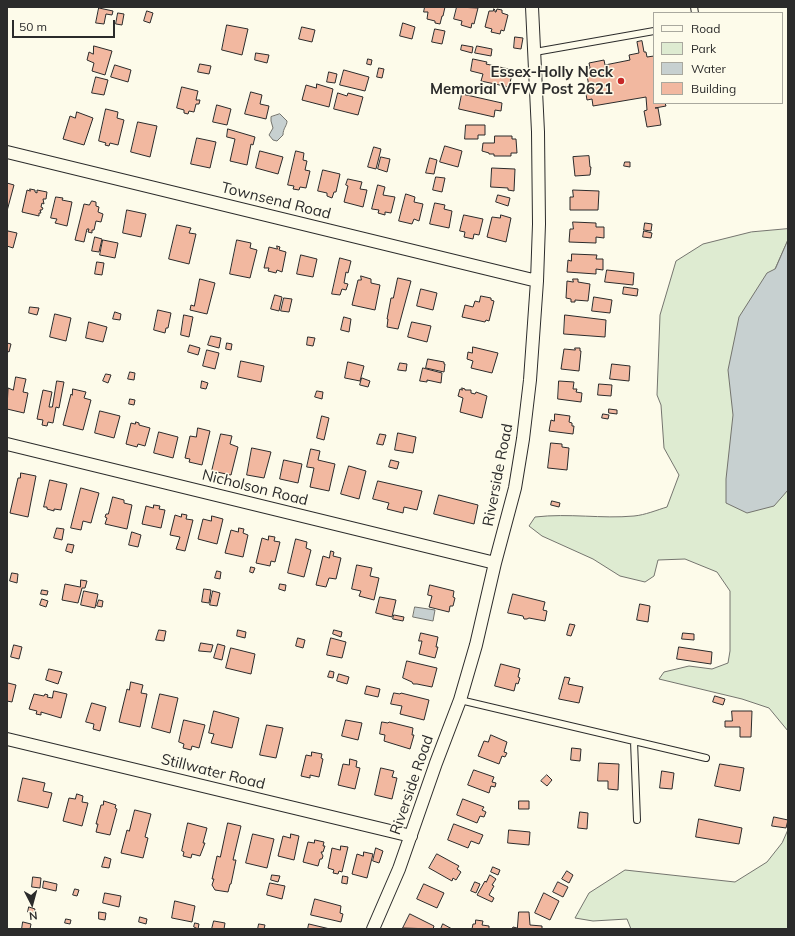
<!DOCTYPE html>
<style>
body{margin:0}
#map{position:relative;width:795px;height:936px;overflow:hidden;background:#fdfbea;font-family:Mulish,sans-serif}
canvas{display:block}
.frame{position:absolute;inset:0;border:8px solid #2b2b2b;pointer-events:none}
.legend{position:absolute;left:653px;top:12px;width:130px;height:92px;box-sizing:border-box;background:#fdfbea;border:1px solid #a9a89e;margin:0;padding:5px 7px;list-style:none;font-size:12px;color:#2b2b2b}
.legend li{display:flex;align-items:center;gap:8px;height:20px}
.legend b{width:20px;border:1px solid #a9a89e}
.north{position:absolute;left:12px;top:884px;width:40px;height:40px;-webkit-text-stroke:3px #fdfbea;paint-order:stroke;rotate:174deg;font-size:11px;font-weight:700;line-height:16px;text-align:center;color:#2b2b2b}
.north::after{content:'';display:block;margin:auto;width:14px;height:18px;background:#2b2b2b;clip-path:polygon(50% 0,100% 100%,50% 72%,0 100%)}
.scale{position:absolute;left:12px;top:20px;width:103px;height:18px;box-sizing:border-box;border:2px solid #2b2b2b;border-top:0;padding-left:5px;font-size:12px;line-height:14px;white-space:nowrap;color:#2b2b2b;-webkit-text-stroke:3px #fdfbea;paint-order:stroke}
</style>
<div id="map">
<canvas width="795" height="936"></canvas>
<div class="frame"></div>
<ul class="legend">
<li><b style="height:5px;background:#fdfbea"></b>Road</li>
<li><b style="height:11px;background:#deebd1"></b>Park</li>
<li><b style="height:11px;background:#c7d0d0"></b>Water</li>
<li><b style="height:11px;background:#f2b8a0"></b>Building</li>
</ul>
<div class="north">N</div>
<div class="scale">50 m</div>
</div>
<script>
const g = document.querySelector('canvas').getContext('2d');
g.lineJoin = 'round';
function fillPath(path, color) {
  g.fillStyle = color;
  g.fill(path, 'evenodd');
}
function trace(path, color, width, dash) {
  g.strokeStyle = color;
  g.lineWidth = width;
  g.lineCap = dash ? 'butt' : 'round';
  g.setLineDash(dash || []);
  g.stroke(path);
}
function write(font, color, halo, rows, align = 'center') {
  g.font = font + ' Mulish,sans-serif';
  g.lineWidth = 3;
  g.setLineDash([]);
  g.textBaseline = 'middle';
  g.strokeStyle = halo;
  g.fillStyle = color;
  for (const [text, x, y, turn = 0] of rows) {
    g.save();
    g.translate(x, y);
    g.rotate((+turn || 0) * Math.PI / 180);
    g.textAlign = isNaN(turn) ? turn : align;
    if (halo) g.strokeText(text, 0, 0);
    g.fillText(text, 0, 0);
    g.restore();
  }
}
const green = new Path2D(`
 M788,229V240L775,269L788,265V731L769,708L742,699L659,679L664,672L689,666L712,669L728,663L730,651V591L717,572L685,559L658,560L654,576L645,582L620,576L593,559L542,536L529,526L535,517C569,513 602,519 634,516C645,515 657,510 667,507L679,475L664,448L661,405L657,395L660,315L676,261L703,244L751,232Z
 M788,830V929H631L627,919L593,921L575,918L589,893L625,870L735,882L767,862L782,843Z`);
const water = new Path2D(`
 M280,114L287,121C287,126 283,128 283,135L277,141L273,140L269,135L273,128L271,121V117Z
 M788,240V490L774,506L747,513L726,503V479L733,415L728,370L739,317L767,273L775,269Z
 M415,607L435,610L433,621L413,617Z`);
const building = new Path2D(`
 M425,7H445L443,16H442L440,24L435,23V21L427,19L428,12H424Z
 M457,7L478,8L474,24L472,23L471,28L461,25L462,21L454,19Z
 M99,8L113,11L112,15L106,14L104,24L96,23Z
 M494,9L495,10V12H496L497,9L502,10V13L508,15L504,31L501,30L500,34L491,32L492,29L485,27L489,11H493Z
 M147,11L153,13L150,23L144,21Z
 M118,13L124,14L122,25L116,24Z
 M403,23L415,27L412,39L400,36Z
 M227,25L248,29L242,55L222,50Z
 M302,27L315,30L312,42L299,39Z
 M435,29L445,31L442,44L432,42Z
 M515,37L523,38L521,49L514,48Z
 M642,41L644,52H646L647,57L654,56V103H665L666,106L655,108H658L661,125L647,127L644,111L647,110L646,97L593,106L592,99L587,100L586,94L590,93L586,69L590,68L589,63L604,60L605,65L630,60L629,55L639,53L637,42Z
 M462,45L473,47L472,53L461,50Z
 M94,46L112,51L105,75L92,71L94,63L87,60L89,52L93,54Z
 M477,46L492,49L491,56L475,53Z
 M256,53L269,55L267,63L255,60Z
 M368,59L372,60L371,65L367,64Z
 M473,59L487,62L486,64L513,70L509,87L481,81L483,74L471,71Z
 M200,64L211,66L209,74L198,72Z
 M115,65L131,70L128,82L111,77Z
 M379,68L384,69L382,78L377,77Z
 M344,70L369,77L365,91L340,85Z
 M329,72L337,74L335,83L327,82Z
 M96,77L108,80L104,95L92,93Z
 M317,84L333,89L329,107L302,100L306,85L316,88Z
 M182,87L198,91L196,100H200L199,104H196L194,112L189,111L188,114L184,113V110L177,108Z
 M251,92L262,95L260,104L269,106L266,119L245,114Z
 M338,93L347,96L348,93L363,97L358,115L334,109Z
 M462,94L502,103L501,111L495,110L494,117L459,109Z
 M217,105L231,109L227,125L213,122Z
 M106,109L118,112L117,118L124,120L118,145L110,143L109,146L105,145L106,143L99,141Z
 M77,112L93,118L84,145L63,139L70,116L75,118Z
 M138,122L157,126L150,157L131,152Z
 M466,125H485V135H478V139H465Z
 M228,129L255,137L253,145L251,144L247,165L230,161L235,139L227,137Z
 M495,136H512V139H516L517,153H511V156H494V154H489V153L482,151L483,143H494Z
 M197,138L216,142L210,168L191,164Z
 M445,146L462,151L458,167L440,162Z
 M374,147L381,149L376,169L368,167Z
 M260,151L283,157L278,174L256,168Z
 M296,151L304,153L303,160L307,161L305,170L310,171L306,188L300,187L299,190L293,189L294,186L288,185Z
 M589,156L590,167H591L590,175L575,176L573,157Z
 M381,157L390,159L387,172L378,169Z
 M430,158L437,160L434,174L426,173Z
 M625,162H630V167L624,166Z
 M492,168L515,169L514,191L508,190V188L491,187Z
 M323,170L340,174L336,192H334L332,198L327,196V193L318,191Z
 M436,177L445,178L442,192L433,190Z
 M348,179L362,182L360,189L367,190L363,207L344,202L348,186L346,185Z
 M7,183L14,185L7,211Z
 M378,185L385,187L383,195L395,197L391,213L385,212V215L378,213L379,210L372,209Z
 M30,189L35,190V192L37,193V190L47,192L46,199H43L44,204L42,203L41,207L43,208L42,210H40L41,213H39V216L22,212L27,190L30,191Z
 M573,190L599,191L598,210H570V197H573Z
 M406,194L415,197L414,202L423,204L419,221L414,219L412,224L399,221Z
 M498,195L510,198L508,206L496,202Z
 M56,197L63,198L62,200L72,202L67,226L55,223L57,219L51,218Z
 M92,201L96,202V206L99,207L98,212L103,214L101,222L96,221L94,230H92V233L88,232L89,229H87L84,242L75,240L84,204L89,205Z
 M435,203L445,205L444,209L452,211L449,228L430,224Z
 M127,210L146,214L141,237L123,233Z
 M464,215L483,219L479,235L474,234L473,239L464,237L465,232L460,231Z
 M501,215L511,218L506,242L487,237L492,217L500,218Z
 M573,222L596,223V227H604V238L596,237V243L569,242L570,229H573Z
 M645,223L652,224L651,231L644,230Z
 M177,225L191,228L189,233L196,234L189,264L169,259Z
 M8,231L17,233L13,248L7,246Z
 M644,231L652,233L651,238L643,237Z
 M95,237L102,239L99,252L92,251Z
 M103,240L118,243L115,258L100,255Z
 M237,240L251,243L250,248L257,250L250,278L230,274Z
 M277,246L280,247L279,250L286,252L282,272L277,270L276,273L268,271L269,268H264L269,247L277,249Z
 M572,254L597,255L596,259H603V270L596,269V274L567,272L568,260L571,261Z
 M301,255L317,259L313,277L297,274Z
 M340,258L351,261L348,273L346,272L344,283L348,284L346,290L342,289L340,295L332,294Z
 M97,262L104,263L102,275L95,274Z
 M607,270L634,273L633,285L605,282Z
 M361,276L371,279V283L380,285L375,310L352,305L358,280H361Z
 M398,278L411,281L398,329L387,327L388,319H387L391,298H393Z
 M200,279L215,283L207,314L190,310L191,305L194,306Z
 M573,279H578V282L590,284L588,301L575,300V302H571V299L566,298L567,281L573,282Z
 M624,287L638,289L637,296L623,294Z
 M421,289L437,293L433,310L417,306Z
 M275,295L282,297L279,311L271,309Z
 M481,296L491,298V300L494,301L489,321L486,320L485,322L462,317L465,305L473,307L475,301L479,302Z
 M594,297L612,300L610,313L592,311Z
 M284,298L292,299L289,312L281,311Z
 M30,307L39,308L37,315L29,313Z
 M158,310L171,313L168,328H166L165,333L154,330Z
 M115,312L121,314L120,320L113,319Z
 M55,314L71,318L66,341L50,337Z
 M184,315L193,317L189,337L181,335Z
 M565,315L606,320L605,337L564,334Z
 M344,317L351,319L349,332L341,330Z
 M89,322L107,327L103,342L86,338Z
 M412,322L431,326L427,342L408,337Z
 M211,336L221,338L219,348L208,345Z
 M308,337L315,338L313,346L307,345Z
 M7,343L11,344L9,352L7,351Z
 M227,343L232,344L231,350L226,349Z
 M190,345L200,348L198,355L188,352Z
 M473,347L498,353L492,373L471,368L473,361L467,359L468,352L472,353Z
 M575,348H580V351H581L579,371L561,369L564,349L575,350Z
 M207,350L219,353L215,369L203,366Z
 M428,359L444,362V364H445L444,372L426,368Z
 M241,361L264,366L261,382L238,377Z
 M348,362L364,366L360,381L345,378Z
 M400,363L407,364L406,371L398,370Z
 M612,364L630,366L629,381L610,379Z
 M423,368L442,373L441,383L427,380V382L420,381Z
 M130,372L135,373L134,380L128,379Z
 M106,374L111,375L108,383L103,381Z
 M16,377L26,379L23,392L28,393L24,413L7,409L8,388L13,390Z
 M362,378L370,381L368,387L360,385Z
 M57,381L64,382L59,408L56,407L53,423L48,422L47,426L42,425L43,420L37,419L43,390L52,392L49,407H52Z
 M202,381L208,383L206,389L201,388Z
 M559,381L574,382L573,389H577L576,392L582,393L581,402L558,399Z
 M599,384L612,385L611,396L598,395Z
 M462,388L465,389V390H471V393L475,394L476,392L487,396L482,418L460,412L463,398L458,396L460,389L462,390Z
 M73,389L86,392L84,398L91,400L83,430L63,425L71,394L72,395Z
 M317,391L323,392L322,399L315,397Z
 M130,399L135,400L134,405L129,404Z
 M609,409L617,410V414L609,413Z
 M100,411L120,416L114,438L95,433Z
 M555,414L570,416L569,422L572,423V426H574L573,434L549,431L551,420L554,421Z
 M603,414L609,415L608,419L602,418Z
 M322,416L329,418L324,440L317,438Z
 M136,422L139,423V425L150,428L145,446L138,444L137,447L126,444L131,423L135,424Z
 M198,428L210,431L202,465L189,462L190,459L185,458L190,436L196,437Z
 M159,432L178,437L173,458L154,453Z
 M398,433L416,437L413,453L395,450Z
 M221,434L232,436L230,444L238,447L231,475L212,471Z
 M380,434L386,435L383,445L377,444Z
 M551,443L562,444V447L569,448L567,470L548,468Z
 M252,448L271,452L264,478L247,475Z
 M311,449L320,451L318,460L335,464L329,491L310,487L314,468L307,467Z
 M284,460L302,464L298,483L280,479Z
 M391,460L399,462L397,469L389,467Z
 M349,466L366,471L359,499L341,494Z
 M21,473L36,476L28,517L10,513L18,478H20Z
 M50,480L67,484L61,510L54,509V511L47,509V507H44Z
 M378,481L422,491L417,510L404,507L403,513L387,509L389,503L373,499Z
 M81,488L99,493L91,523L83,521L81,530L71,528Z
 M439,495L478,505L474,524L434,514Z
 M113,497L124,500V503L132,505L127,529L105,524L107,518L105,517L106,514H108Z
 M552,501L560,503L559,507L551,505Z
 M154,505L160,506L159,509L165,510L161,528L142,524L146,506L153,508Z
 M182,514L187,515L186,519L193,520L185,551L176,549L180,537L170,535L175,515L181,517Z
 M212,516L223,519L217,544L198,539L203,519L211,521Z
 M57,528L64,529L62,540L54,538Z
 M239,528L244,529L243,533L248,535L243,557L225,553L231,530L238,532Z
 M132,532L141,535L138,547L129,545Z
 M269,536L275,537L274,541L280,542L275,562L271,561L270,566L256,563L262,538L268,540Z
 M296,539L307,542L306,548L311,550L304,577L288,573Z
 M68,544L74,545L72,553L66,551Z
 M331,551L334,552L333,556L341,558L336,579L329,578L326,587L316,585L323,556L329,558Z
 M357,565L372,568L370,576L379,578L374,600L359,596L361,591L352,589Z
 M251,567L255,568L253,573L250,572Z
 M217,571L221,572L220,579L215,578Z
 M12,573L18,574L17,583L10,581Z
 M81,580L87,581L85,588H82L78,603L62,600L65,584L80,587Z
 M280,584L286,585L285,591L279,589Z
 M430,585L454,591L453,597L455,598L453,606H450L449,612L429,607L432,596L428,595Z
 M204,589L211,590L209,603L202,602Z
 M42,590L48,591L47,595L41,594Z
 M84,591L98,594L95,608L81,605Z
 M213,591L220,593L217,606L210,605Z
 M513,594L545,602L543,610L547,611L545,621L529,618L527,619H524L523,616L508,613Z
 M380,597L396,600L392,617L376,613Z
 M42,599L48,601L46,607L40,605Z
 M99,600L103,601L102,607L97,606Z
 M640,604L650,606L648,622L637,620Z
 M394,615L404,617L403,621L393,619Z
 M570,624L575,625L571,636L567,635Z
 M159,630L166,631L164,641L156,640Z
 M238,630L246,632L245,638L237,636Z
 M334,630L342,632L341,637L333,634Z
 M421,633L438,637L436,647H438L435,658L419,654L422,641H419Z
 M683,633L694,634V640L682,639Z
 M298,638L305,640L303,648L296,646Z
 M331,638L346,642L342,658L327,655Z
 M201,643L213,645L211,652L199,651Z
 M218,644L225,646L222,660L214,658Z
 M14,645L22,647L19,659L11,657Z
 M679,647L712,652L711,664L677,659Z
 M231,648L255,654L251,674L226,668Z
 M407,661L437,668L432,687L417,684H413L412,682L403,678Z
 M501,664L520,669L518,677L520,678L518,684L516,683L514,691L495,686Z
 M49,669L62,672L58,684L46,680Z
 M330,671L334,672L333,678L328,677Z
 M339,674L349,677L347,684L337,681Z
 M565,677L570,678L568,684L583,687L579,703L559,699Z
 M131,682L143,685L141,693L147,694L140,727L119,722L127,689L129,690Z
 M8,683L16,685L12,702L7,701Z
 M367,686L380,689L378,697L365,694Z
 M54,691L67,694L61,718L41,712V715L36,714L37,711L29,709L34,694L44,696L45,694L48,695L47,697L52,698Z
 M394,693L400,694L401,693L429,700L424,720L400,714L402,706L391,704Z
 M160,694L178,698L170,733L152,728Z
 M715,696L725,699L723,705L713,702Z
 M92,703L106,707L100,731L93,729L94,724L86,722Z
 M214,711L239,718L232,748L211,743L214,734L209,733Z
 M732,711H752L751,737H740V727H725V721H732Z
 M184,720L205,725L199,748L192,746L191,750L183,748L184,744L179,742Z
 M346,720L362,723L358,740L342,736Z
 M382,722L388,723L389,722L413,728L412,735H414L410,749L384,741L385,735L380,734Z
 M267,725L283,728L276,758L260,755Z
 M491,735L507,742L504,752L507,753L505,757L502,756L499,764L478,756L484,741L488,742Z
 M572,748L581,749L580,761L571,760Z
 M312,752L322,754L321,758L323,759L319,777L310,775V778L301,776L306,755L311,756Z
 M350,759L357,761L356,767L360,768L355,789L338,785L343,764L349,765Z
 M599,763L619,764L618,790L608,789V781H598Z
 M720,764L744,768L740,791L715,786Z
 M381,768L394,771L392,777L397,778L392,799L375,795Z
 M474,770L494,777L492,782L496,783L495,787L491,786L489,793L468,785Z
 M662,771L674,773L672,789L660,788Z
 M547,775L552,780L547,786L541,781Z
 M23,778L45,783L43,791L52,793L48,808L18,801Z
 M77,794L83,796L82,802L88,803L82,826L63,821L69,798L75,799Z
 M463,799L484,807L482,810L486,812L484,817L480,816L477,823L457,815Z
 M104,801L116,805L115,808L117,809L110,835L96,832L98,824H96L101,805H103Z
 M519,801H529V809H519Z
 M135,810L151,814L145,837L148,838L143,858L121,853L127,830L129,831Z
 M580,812L588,813L587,829L578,828Z
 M774,817L788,820L786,828L772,826Z
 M699,819L742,828L739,844L696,837Z
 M188,823L207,828L203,843H205L200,856L192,854L191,858L183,856L184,852L182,851Z
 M228,823L241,826L233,860H236L231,884H230L228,892L215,890L212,885L214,879H212L217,856L220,857Z
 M454,824L483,835L479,844L471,841L468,848L448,840Z
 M509,830L530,832L529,845L508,843Z
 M253,834L274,839L267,868L246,863Z
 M291,834L299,836L294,860L278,856L283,836L290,838Z
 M315,840L324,842L323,846H325L323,852H321L323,856L322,859H320L318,866L303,862L308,842L314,843Z
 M341,846L348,847L342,872L339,871L338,874L333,873L334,870L328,868L332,848L340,850Z
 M376,848L383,851L379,863L373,861Z
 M364,852L373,854L367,878L352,874L357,854L363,856Z
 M437,854L459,866L457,869L461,872L456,880L453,878L452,881L429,868Z
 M105,857L111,859L109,868L102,867Z
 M493,867L500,870L498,875L491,872Z
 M567,871L573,875L569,883L562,879Z
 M272,875L280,876L278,882L271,880Z
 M490,875L496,879L492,885L494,886L489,895L494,898L492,902L477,895L485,881L486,882Z
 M343,876L348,877L347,884L342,883Z
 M33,877L41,878L40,888L32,887Z
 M44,881L57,884L56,891L43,888Z
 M475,882L480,884L476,893L471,891Z
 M558,882L568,887L563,897L553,892Z
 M270,883L285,886L282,899L267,895Z
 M424,884L444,893L437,908L417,899Z
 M75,889L79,890L77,896L73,895Z
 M105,893L121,896L119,907L103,903Z
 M544,893L559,901L550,920L535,913Z
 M315,899L341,906L340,913L343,914L341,922L311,915Z
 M175,901L195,906L192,922L172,918Z
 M29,907L35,909L34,913L28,912Z
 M99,912L106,913L105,920L99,919Z
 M519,912H529L530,925L542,926V929H512L513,927L517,928Z
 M410,914L434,926L433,929L403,928Z
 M140,917L147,919L146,924L139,922Z
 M66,919L71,920L70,924L65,923Z
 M476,920L483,921L482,925L489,926V929H472L473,924H475Z
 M214,921L225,923L224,929H212Z
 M23,922L31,924L30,929H22Z
 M195,923L199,924L198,929L194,927Z
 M259,924L265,925L264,929H258Z
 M309,924L330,929H308Z
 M443,924L452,929H441Z`);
const service = new Path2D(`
 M694,7L695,13
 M535,52L654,31
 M460,700L706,758
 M634,741L637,820`);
const minor = new Path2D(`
 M7,152L537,281
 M7,444L495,563
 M7,739L411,836
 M373,929L399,869L436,763L460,700L476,645L495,563L515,488L523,439L530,380L537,281L539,224L538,132L532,7`);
const markers = [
 [621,81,4,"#c62828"]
];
const poiNames = [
 ["Essex-Holly Neck",613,72],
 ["Memorial VFW Post 2621",613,89]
];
const streetNames = [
 ["Townsend Road",276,201,14],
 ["Riverside Road",498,475,-79],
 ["Nicholson Road",255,488,14],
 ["Stillwater Road",213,772,14],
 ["Riverside Road",412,785,-71]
];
fillPath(green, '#deebd1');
trace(green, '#74746e', 1);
fillPath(water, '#c7d0d0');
trace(water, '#74746e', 1);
fillPath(building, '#f2b8a0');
trace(building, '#2b2b2b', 1);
trace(service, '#2b2b2b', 8);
trace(minor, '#2b2b2b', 14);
trace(service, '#fdfbea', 6);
trace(minor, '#fdfbea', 12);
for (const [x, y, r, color] of markers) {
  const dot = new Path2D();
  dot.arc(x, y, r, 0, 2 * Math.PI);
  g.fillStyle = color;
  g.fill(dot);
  trace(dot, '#fdfbea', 1.5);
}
write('bold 15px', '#2b2b2b', '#fdfbea', poiNames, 'right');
write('15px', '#2b2b2b', '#fdfbea', streetNames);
</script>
